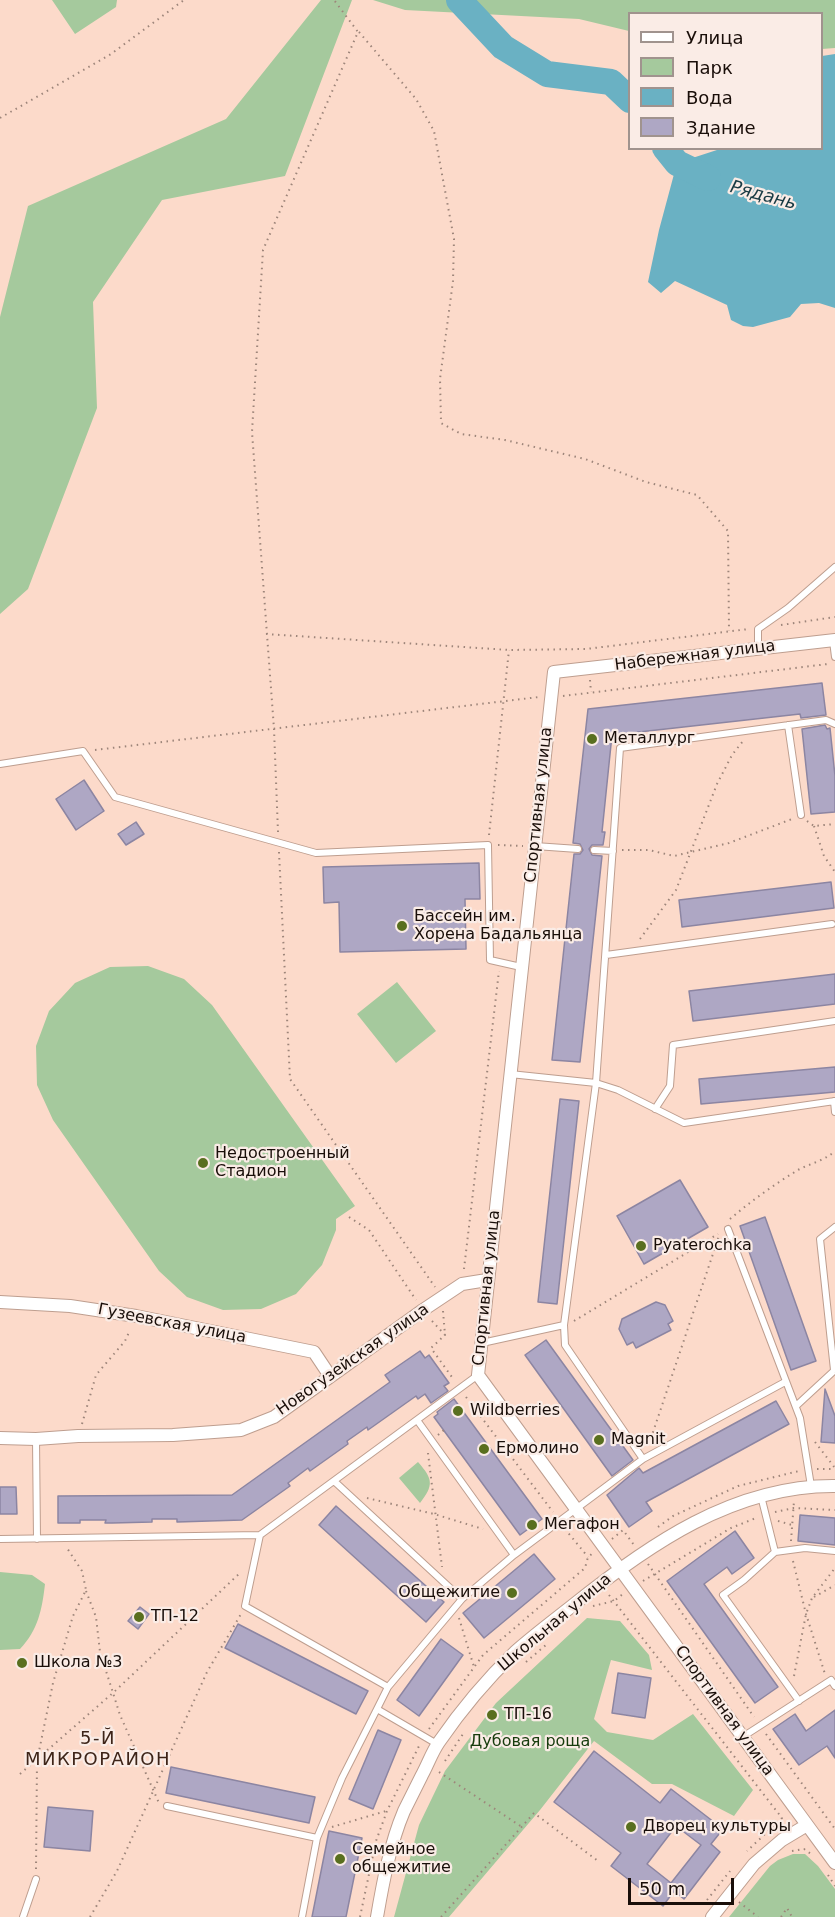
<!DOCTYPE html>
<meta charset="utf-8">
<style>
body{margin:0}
#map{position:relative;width:835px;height:1917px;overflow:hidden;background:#fcdaca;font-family:"DejaVu Sans",sans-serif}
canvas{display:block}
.legend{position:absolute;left:628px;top:12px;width:195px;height:138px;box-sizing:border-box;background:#faece6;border:2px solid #a0938e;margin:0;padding:8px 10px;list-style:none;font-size:18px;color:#190e09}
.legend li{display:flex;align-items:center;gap:12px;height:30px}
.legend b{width:30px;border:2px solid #a0938e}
.scale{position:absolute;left:628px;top:1878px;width:106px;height:27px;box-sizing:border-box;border:3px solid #190e09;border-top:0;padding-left:8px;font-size:18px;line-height:21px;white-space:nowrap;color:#190e09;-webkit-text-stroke:4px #faece6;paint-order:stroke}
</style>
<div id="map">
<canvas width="835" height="1917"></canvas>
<ul class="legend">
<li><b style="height:8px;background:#fff"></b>Улица</li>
<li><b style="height:16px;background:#a5c99d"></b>Парк</li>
<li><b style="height:16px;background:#6ab1c3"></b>Вода</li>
<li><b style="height:16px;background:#aea7c4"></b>Здание</li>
</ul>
<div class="scale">50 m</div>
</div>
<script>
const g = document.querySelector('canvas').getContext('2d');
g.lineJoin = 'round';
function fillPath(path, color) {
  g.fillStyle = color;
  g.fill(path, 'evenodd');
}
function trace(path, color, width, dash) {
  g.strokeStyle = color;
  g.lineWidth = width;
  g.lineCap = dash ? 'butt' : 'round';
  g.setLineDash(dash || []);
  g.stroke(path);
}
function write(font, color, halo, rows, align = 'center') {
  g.font = font + ' "DejaVu Sans",sans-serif';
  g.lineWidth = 4.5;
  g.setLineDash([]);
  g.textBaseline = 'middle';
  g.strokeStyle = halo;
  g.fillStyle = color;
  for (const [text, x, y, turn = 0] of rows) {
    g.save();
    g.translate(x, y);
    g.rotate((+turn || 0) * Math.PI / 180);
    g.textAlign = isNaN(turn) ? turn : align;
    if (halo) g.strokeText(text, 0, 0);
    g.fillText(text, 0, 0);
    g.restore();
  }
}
const green = new Path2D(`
 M52,0H117L116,7L75,34Z
 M321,0H352L285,176L162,200L93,302L97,408L28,589L0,614V317L28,206L226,119Z
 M373,0H835V48L822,49V14H630L629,31L579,19L405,10Z
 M148,966L184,979L212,1005L355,1206L336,1219V1230L322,1265L296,1294L261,1309L223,1310L187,1297L159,1271L53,1120L37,1085L36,1046L49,1011L75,983L110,967Z
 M397,982L436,1031L396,1063L357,1014Z
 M418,1462C433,1479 434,1485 420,1503L399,1478Z
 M0,1572L32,1575L45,1584C42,1610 38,1630 20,1649L0,1650Z
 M587,1618L620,1621L649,1655L652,1670L611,1660L594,1719L607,1732L653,1740L693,1714L753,1790L734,1816L672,1784H652L594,1741L540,1810L449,1917H394L419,1825L445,1771L496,1703Z
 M793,1854H805L818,1866L835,1889V1917H729L770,1866L778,1860Z`);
const water = new Path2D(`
 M835,54V308L819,303L801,304L790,317L753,327L743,326L731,320L727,305L675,281L661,293L648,282L659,230L677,163L720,149L822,148V56Z`);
const river = new Path2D(`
 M459,0L503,47L547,74L611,82L630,100
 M665,148L677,163L708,178`);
const building = new Path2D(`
 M822,683L826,715L801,718L800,714L612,735L602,832H605L603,845H592L589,849L592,855L602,856L580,1062L552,1060L574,854H580L583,850L580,844L573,843L588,709Z
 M825,725L827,729L830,728L835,776V812L811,814L802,729Z
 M84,780L104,811L76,830L56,799Z
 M136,822L144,834L126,845L118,834Z
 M479,863L480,899H465L466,949L340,952L339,902L324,903L323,867Z
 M831,882L834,908L682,927L679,900Z
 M835,974V1004L693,1021L689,991Z
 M835,1067V1092L701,1104L699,1079Z
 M560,1099L579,1101L557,1304L538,1302Z
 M680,1180L708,1227L644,1264L617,1216Z
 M765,1217L816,1361L791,1370L740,1226Z
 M656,1302L665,1305L673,1321L668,1324L671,1330L636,1348L633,1342L627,1345L619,1329L622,1319Z
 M546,1340L633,1460L612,1476L525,1355Z
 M420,1351L425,1358L429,1355L449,1383L444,1386L448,1391L431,1403L425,1394L418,1399L416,1396L368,1430L367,1427L347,1441L348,1444L310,1471L308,1468L288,1483L290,1486L242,1520L177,1522V1519H152V1522L112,1523H105L106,1520H80V1523H58V1496L232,1495L390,1382L385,1375Z
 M825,1389L835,1416V1443L821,1442Z
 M454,1399L542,1519L520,1535L434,1417L438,1414L437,1412Z
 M776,1401L789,1424L646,1502L652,1511L629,1527L607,1495L639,1468L643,1473Z
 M0,1487H16L17,1514H0Z
 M336,1506L444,1602L426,1622L319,1525Z
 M800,1515L835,1518V1545L798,1541Z
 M735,1531L754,1558L732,1574L727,1567L704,1584L778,1687L755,1703L667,1581Z
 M534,1554L555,1579L484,1638L463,1613Z
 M140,1607L149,1614L138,1629L128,1621Z
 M238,1624L368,1691L356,1714L225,1648Z
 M441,1639L463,1655L419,1716L397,1700Z
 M618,1673L651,1678L645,1718L612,1713Z
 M835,1710V1758L827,1746L799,1765L773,1729L795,1714L806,1731Z
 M378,1730L401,1740L373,1809L349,1799Z
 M594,1751L660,1803L671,1789L723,1829L711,1844L720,1852L684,1899L674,1891L663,1906L611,1866L621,1853L554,1802ZM676,1826L701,1845L671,1883L647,1864Z
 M171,1767L315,1797L309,1823L166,1793Z
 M48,1807L93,1811L90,1851L44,1847Z
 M329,1831L362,1838L346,1917H312Z`);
const path = new Path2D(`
 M359,32L416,99L434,131L454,239L453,281L440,379L441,423L461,434L505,440L585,459L646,482L697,495L728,531L729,631
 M0,118L111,54L184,0
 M781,625L835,617
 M266,634L509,650L586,649L749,629
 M590,680L591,692
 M563,696L828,664
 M95,750L539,697
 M807,821L814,826L835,824
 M814,826L824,856L835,872
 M278,832L274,729L252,432L263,250L358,32L334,0
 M489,835L509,650
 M498,845L523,846
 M622,850H649L674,856L729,843L792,819
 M279,852L290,1079L435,1287
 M640,939L676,890L717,784L732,755L743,741
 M349,1217L369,1230L416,1300
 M730,1219C751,1201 775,1184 798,1170C811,1163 824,1161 835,1151
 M464,1269L499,971
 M443,1311L445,1335
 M432,1321L445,1335L431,1348L454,1380
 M574,1321L718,1234
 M466,1397L553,1512
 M82,1424L96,1375L125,1341L130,1330
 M438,1435L444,1430
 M815,1442L835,1468
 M649,1444L719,1236
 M428,1453L442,1567
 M817,1469H835
 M367,1498L434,1514L483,1529
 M775,1512L794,1508L835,1510
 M778,1521L792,1525
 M658,1527L673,1516L738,1486L799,1471
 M565,1529L588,1557
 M612,1539L623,1530L634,1545
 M791,1541L794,1501
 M793,1561L806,1614L825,1674
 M648,1564L754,1717
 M643,1581L731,1528L756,1518
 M86,1591L96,1617L100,1652L120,1715L159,1803
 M609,1595L782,1818L747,1851
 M814,1597L835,1585
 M593,1606L614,1601L623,1594
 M459,1618L474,1667
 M526,1662L547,1644
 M794,1676L806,1614L812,1598L835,1568
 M429,1729L483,1655L585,1568L588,1557L593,1553
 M766,1734L835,1829
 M445,1761L465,1731
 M439,1772L522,1827
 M20,1774L114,1692L241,1572
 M332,1827L386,1811
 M792,1851L804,1849L811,1854
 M36,1869L37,1761L53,1683L73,1616L86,1590L82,1571L67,1548
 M828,1875L835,1886
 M707,1900L730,1871
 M739,1902L758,1917
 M90,1917L117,1871L207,1672L241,1614
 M360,1917L376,1841L387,1811L420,1744
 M441,1917L534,1813L598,1861
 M781,1917L787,1908L792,1917`);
const lane = new Path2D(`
 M833,641L835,657
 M758,648V629L788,608L835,567
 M788,725L801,815
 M0,764L83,751L115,797L316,853L488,845L490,960L521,967
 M535,846L578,849
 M594,850L613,851
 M606,955L832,924
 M510,1074L596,1083L618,1090L684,1123L835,1101
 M834,1101L835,1112
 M655,1109L670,1086L673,1045L835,1021
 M728,1229L800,1418L811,1486
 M564,1325L565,1345L643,1459
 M482,1343L564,1325L596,1083L620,748L826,720L835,724
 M834,1370L820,1239L835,1227
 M796,1406L835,1370
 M417,1420L514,1555
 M36,1439L37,1539
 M334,1481L462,1599
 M761,1496L775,1552
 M260,1535L245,1606L388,1687
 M0,1539L260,1535L478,1375
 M799,1701L723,1595L744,1580L775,1552L805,1548L835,1551
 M377,1709L437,1744
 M744,1736L831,1680L835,1686
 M167,1806L317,1838
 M23,1917L36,1879
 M302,1917L317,1838L342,1778L377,1709L388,1687L462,1599L514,1555L643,1459L785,1382`);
const street = new Path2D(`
 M835,640L554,672L478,1375C596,1538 716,1700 835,1863
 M0,1302L70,1306L136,1316L314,1352L330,1376
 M0,1438L36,1439L78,1436L173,1435L241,1430L274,1417L423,1310L462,1284L487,1280
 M377,1917C383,1882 390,1844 404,1811C410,1799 416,1787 422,1775C428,1764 432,1752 439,1742C461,1710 487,1679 515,1652C533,1636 553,1621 572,1606C648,1545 734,1485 835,1486
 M712,1917L754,1864L782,1840L807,1825`);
const markers = [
 [592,739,6,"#596f1f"],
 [402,926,6,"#596f1f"],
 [203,1163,6,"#596f1f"],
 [641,1246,6,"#596f1f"],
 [458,1411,6,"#596f1f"],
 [599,1440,6,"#596f1f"],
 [484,1449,6,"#596f1f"],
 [532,1525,6,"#596f1f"],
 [512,1593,6,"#596f1f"],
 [139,1617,6,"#596f1f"],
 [22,1663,6,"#596f1f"],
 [492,1715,6,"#596f1f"],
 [631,1827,6,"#596f1f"],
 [340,1859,6,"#596f1f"]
];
const streetNames = [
 ["Набережная улица",695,656,-7],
 ["Спортивная улица",539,805,-84],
 ["Спортивная улица",487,1288,-84],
 ["Гузеевская улица",172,1324,11],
 ["Новогузейская улица",353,1360,-35],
 ["Школьная улица",555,1623,-40],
 ["Спортивная улица",724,1711,54]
];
const poiNames = [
 ["Металлург",604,739],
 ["Бассейн им.",414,917],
 ["Хорена Бадальянца",414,935],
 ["Недостроенный",215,1154],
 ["Стадион",215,1172],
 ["Pyaterochka",653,1246],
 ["Wildberries",470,1411],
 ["Magnit",611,1440],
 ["Ермолино",496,1449],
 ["Мегафон",544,1525],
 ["Общежитие",500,1593,"right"],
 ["ТП-12",151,1617],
 ["Школа №3",34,1663],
 ["ТП-16",504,1715],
 ["Дворец культуры",643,1827],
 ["Семейное",352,1850],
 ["общежитие",352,1868]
];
const parkNames = [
 ["Дубовая роща",530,1742]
];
const waterNames = [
 ["Рядань",763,196,15]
];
const neighbourhoodNames = [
 ["5-Й",98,1739],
 ["МИКРОРАЙОН",98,1760]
];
fillPath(green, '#a5c99d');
fillPath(water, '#6ab1c3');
trace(river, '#6ab1c3', 26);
fillPath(building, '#aea7c4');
trace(building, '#8c85a2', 1.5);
trace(lane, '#be9e8f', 8);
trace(street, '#be9e8f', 14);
trace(path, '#9d857a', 2, [1.5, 4.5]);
trace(lane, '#fff', 6);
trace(street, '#fff', 12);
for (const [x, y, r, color] of markers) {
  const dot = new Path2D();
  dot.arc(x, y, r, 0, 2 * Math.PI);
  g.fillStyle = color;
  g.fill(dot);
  trace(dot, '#faece6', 2);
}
write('16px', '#190e09', '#faece6', streetNames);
write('16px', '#190e09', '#faece6', poiNames, 'left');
write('16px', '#173c0d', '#faece6', parkNames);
write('italic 18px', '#193b44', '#faece6', waterNames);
g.letterSpacing = '1.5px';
write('18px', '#3d2418', '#faece6', neighbourhoodNames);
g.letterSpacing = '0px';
</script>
